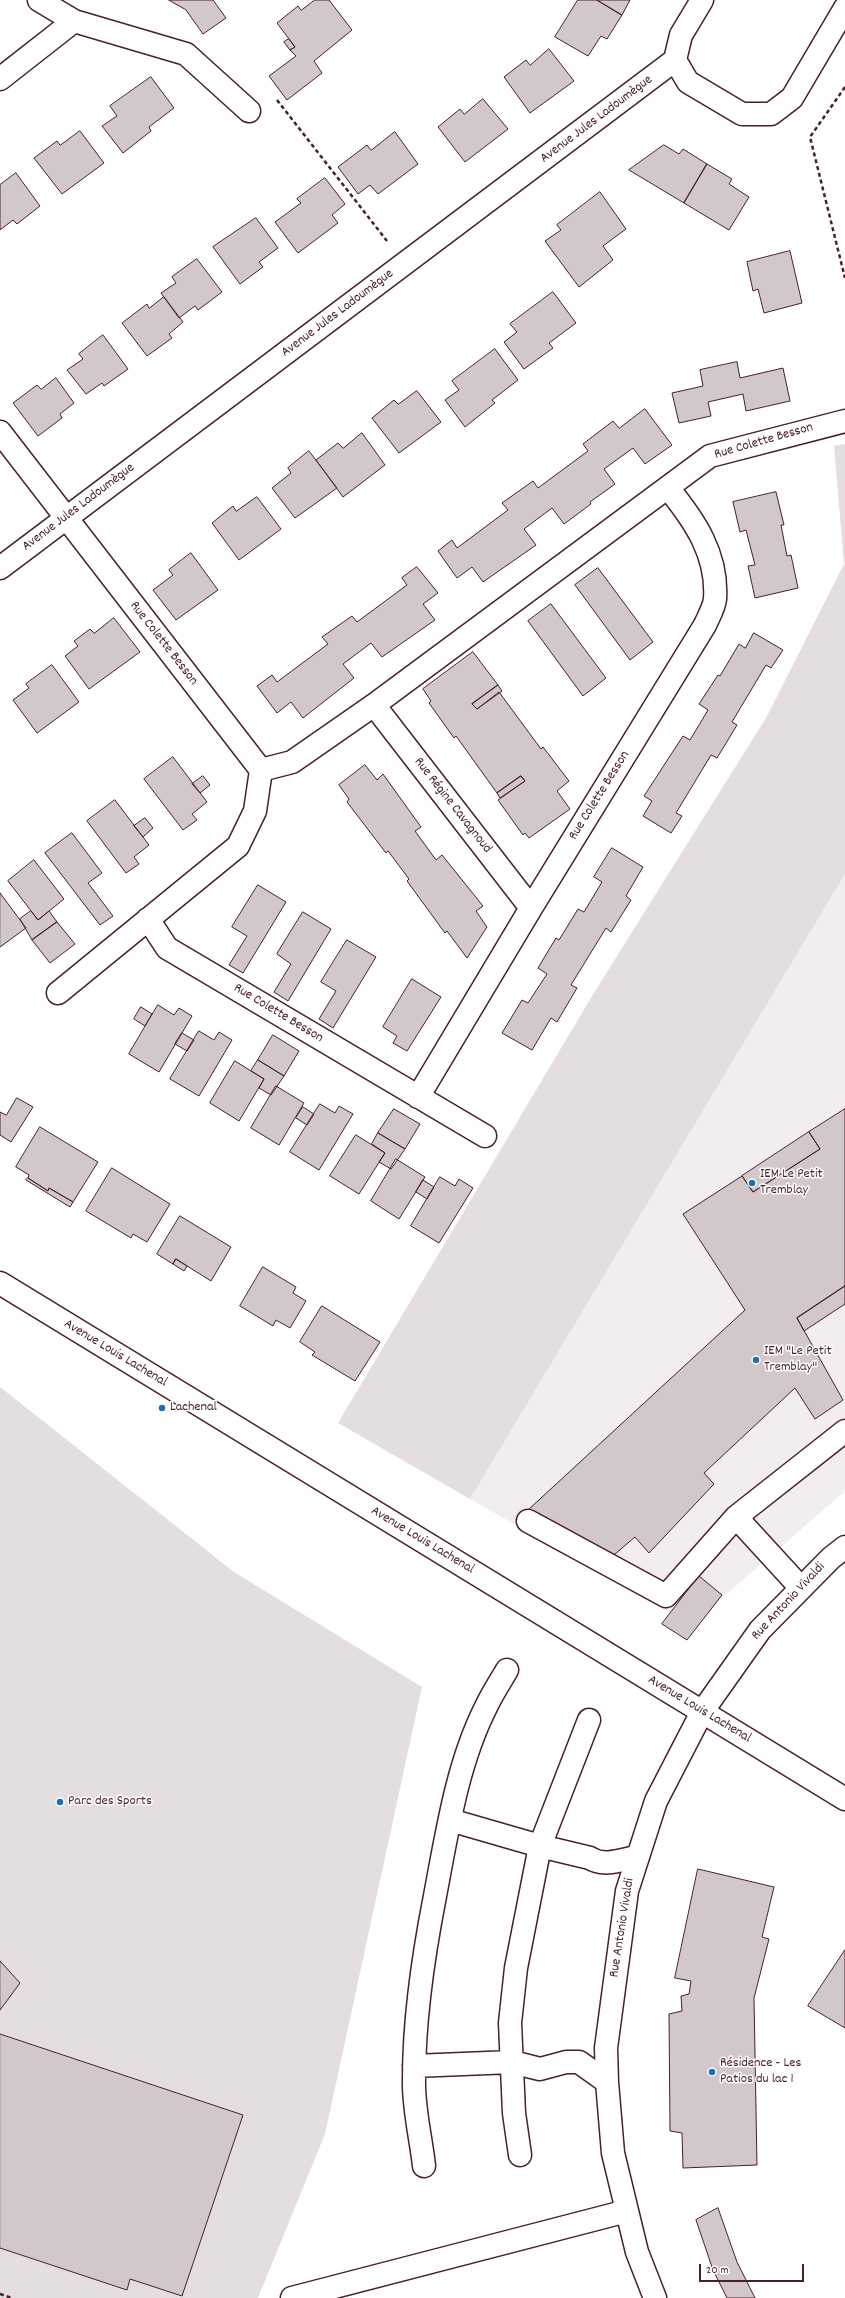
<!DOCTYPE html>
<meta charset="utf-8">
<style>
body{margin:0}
#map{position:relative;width:845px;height:2298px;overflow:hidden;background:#fff;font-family:Dekko,sans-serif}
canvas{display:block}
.scale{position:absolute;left:699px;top:2264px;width:105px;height:18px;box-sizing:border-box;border:2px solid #4a1f2b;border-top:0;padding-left:5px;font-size:12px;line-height:14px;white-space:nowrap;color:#4a1f2b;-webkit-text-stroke:3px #fff;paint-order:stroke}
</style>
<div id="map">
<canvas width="845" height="2298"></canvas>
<div class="scale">20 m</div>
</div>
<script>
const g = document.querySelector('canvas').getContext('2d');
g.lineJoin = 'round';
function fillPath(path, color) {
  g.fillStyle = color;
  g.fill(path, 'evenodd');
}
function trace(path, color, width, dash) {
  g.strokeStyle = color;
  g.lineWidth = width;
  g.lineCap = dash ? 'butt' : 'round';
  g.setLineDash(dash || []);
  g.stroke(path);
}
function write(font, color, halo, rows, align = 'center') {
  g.font = font + ' Dekko,sans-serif';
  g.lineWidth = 3;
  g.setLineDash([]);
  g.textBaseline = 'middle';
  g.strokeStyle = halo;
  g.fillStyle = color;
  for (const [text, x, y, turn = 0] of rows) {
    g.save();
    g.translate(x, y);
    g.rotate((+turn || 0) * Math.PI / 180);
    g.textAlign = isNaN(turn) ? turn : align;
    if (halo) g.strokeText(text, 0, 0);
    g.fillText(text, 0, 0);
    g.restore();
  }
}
const built = new Path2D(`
 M845,874V1491L691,1625L470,1499Z`);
const green = new Path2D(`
 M845,444V874L470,1499L338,1423L592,996L766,718L844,564L834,446Z
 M0,1387L234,1572L422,1687L325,2134L258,2298H0Z`);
const building = new Path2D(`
 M169,0H213L226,18L203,34L186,10Z
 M315,0H329L352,30L314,61L322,73L287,100L269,76L296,56L290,50L295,47L277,23L298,6L301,10Z
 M578,0H597L622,15L607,39L601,36L588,56L555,37Z
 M597,0H630L622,15Z
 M289,39L295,47L290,50L284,42Z
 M549,49L574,81L530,113L504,77L526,60L530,65Z
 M151,77L174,108L149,127L151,131L123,153L102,126L117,116L110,106Z
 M483,99L508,129L465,162L438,127L460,109L464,114Z
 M80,131L104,163L62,194L34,158L57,141L60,145Z
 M395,132L418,164L378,194L370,185L358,194L338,167L367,145L371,150Z
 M664,145L679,154L683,149L707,164L684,203L629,170Z
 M707,164L732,179L729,184L749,197L729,230L684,203Z
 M16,173L40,206L17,224L13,220L0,230V185Z
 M325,178L345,204L332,215L338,223L298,253L275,222L301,203L297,199Z
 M600,192L626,229L603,246L613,260L579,287L545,241L561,230L557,225Z
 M256,218L278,248L259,262L263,267L240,284L213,247Z
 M790,251L802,303L764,313L758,289L753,291L747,262Z
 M197,259L222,292L198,310L195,306L179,318L161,293L176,283L172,277Z
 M553,292L576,323L549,343L553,348L524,369L504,342L517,332L510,324Z
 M164,297L183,322L169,334L172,338L147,356L122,323L147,304L149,308Z
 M103,335L128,369L104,386L102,383L86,394L67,370L83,359L79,354Z
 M495,349L518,380L492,400L495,403L465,427L445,400L459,390L452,381Z
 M737,362L740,378L783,368L790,401L746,411L743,394L708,402L711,416L679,423L672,393L703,386L700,370Z
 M56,378L74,403L60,414L62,418L38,436L13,403L37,385L41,389Z
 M417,391L441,422L399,453L372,418L394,400L398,404Z
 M645,409L672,445L645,464L633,448L604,469L615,484L590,502L591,504L564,524L552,508L524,529L536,545L483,582L472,567L457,578L438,551L452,540L457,548L508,510L502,503L533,481L538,488L588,451L583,444L613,421L619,428Z
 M362,433L385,465L343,497L316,460L338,443L343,448Z
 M309,451L337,488L295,518L272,488L291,473L288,468Z
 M776,492L784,525H781L787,556L791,555L798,588L755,598L748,566L755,565L746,530L740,532L733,502Z
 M257,497L281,529L239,560L212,523L233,506L236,511Z
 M191,553L218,590L176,620L153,590L173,575L169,570Z
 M417,567L438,593L423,604L435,620L382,657L371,643L343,664L354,678L303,718L291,702L277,713L257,686L272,675L277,682L328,644L322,637L352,616L357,622L407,585L402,578Z
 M598,568L653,642L630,660L575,585Z
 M551,604L606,678L583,696L528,621Z
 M114,618L140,652L89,689L65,656L78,646L74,641L90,629L94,633Z
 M754,633L783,650L771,668L766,665L732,722L737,725L717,758L711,755L676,813L682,816L671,833L643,816L652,801L644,796L683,736L690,740L708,710L699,704L718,675L720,676L739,644L745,648Z
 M473,652L498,685L472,704L477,709L499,692L541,749L543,747L569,781L557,791L570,809L529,838L525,833L523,835L498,800L525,781L521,776L497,793L456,736L454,738L429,703L431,701L423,689Z
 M52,665L79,702L37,733L13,700L29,688L26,684Z
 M498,685L502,691L477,709L472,704Z
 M173,757L207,802L192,814L197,820L183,830L144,779Z
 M365,765L377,780L383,774L421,827L415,831L436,860L442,855L483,906L476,911L487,927L467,958L447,931L445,933L407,881L409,879L388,851L386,853L347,802L349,799L339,785Z
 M203,776L210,785L200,793L192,784Z
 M521,776L525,781L500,798L497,793Z
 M115,800L149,845L134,857L139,864L126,873L87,821Z
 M145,818L153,828L143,837L134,826Z
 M72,833L102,873L88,883L113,916L100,925L45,853Z
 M612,848L643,867L626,896L631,900L611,932L606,928L571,985L577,988L557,1022L551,1018L532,1050L502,1033L522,1000L528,1003L547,974L538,968L556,938L559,940L578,909L584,912L602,882L594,877Z
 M34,860L64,899L38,920L8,881Z
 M258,885L286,902L243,973L229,965L247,936L232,927Z
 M0,893L26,928L0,947Z
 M31,911L38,920L49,911L57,922L32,940L20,919Z
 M303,912L331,929L288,1001L274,992L291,964L277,954Z
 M57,922L75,944L50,963L32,940Z
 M347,940L376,957L333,1028L319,1019L336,991L321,982Z
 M412,979L441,997L407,1051L393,1043L397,1036L383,1027Z
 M158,1005L174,1015L179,1008L192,1016L159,1072L129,1054Z
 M141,1007L152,1014L145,1026L134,1019Z
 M199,1031L214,1040L219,1032L232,1040L199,1096L170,1079Z
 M182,1033L194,1040L187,1051L175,1044Z
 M273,1035L299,1051L284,1076L258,1060Z
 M258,1060L284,1076L271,1095L259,1088L264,1079L251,1071Z
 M235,1061L264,1079L239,1121L210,1103Z
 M276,1086L304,1103L279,1145L251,1128Z
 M17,1098L33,1107L11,1142L0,1135V1112L6,1115Z
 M320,1104L335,1113L339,1106L353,1114L319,1170L290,1152Z
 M303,1107L314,1114L307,1125L296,1118Z
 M394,1109L420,1124L405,1149L378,1133Z
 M845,1109V1286L797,1318L843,1400L815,1419L795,1388L704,1473L714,1484L649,1553L635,1537L608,1560L528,1510L745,1310L683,1214L742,1176L753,1192L820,1149L809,1132Z
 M40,1127L98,1162L73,1202L49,1188L48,1191L28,1178L29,1175L16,1167Z
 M809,1132L820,1149L753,1192L742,1176Z
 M378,1133L405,1149L391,1169L379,1162L385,1153L372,1144Z
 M356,1135L385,1153L359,1194L330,1176Z
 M396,1159L425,1177L399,1219L371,1201Z
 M112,1168L170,1204L147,1242L133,1234L131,1238L86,1211Z
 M440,1177L455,1186L459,1179L473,1188L439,1243L411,1226Z
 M28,1178L48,1191L49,1188L73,1202L70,1207L26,1180Z
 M423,1180L434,1187L427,1199L416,1192Z
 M180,1216L231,1247L211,1281L176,1259L173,1264L157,1254Z
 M176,1259L187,1266L184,1271L173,1264Z
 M263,1267L296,1287L293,1293L306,1301L290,1328L276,1320L273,1326L240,1306Z
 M845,1286V1304L804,1331L797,1318Z
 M322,1306L380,1342L355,1381L312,1355L315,1352L300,1342Z
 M699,1576L722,1595L687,1640L662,1624Z
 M698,1869L774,1887L762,1937L769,1939L754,1998L757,2165L683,2168L682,2133L670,2131L669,2014L682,2011L681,1996L689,1994L691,1981L675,1978Z
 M845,1950V2028L808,2006Z
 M0,1961L20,1983L0,2010Z
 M0,2034L243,2115L182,2296L130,2279L127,2290L0,2248Z
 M718,2208L737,2262L755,2298H727L713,2270L696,2220Z`);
const path = new Path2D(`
 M845,87L810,137L845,278
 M277,100L387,241
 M0,2294L12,2298`);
const minor = new Path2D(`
 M39,0L74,21L186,54L249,111
 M702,0L681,35L675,60L688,82L742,114H771L792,98L845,8
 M0,79L74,21
 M0,432L261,770L255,811L238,846L58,993
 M0,568L675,60
 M374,705L531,908
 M261,770L292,762L374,705L710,456L845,421
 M148,919L167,948L485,1136
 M418,1097L531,908L705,625C708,618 714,608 715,599C718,555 695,521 668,488
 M0,1283L845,1799
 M528,1521L666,1596L736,1517
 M801,1588L736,1517L845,1431
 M450,1820L540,1846L590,1858C603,1867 621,1860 636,1857
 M414,2066L512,2062L540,2069L566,2062H579L607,2082
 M520,2155L514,2113L510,2023L516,1968L540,1846L589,1720
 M424,2166C421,2138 413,2107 414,2079C414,2017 423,1957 435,1896C447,1833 457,1764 486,1707C492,1694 500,1682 507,1670
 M292,2298L627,2211
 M655,2298L637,2252L613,2153L607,2082L606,2048L627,1891L656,1801L702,1712L760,1630L831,1558L845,1547`);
const markers = [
 [752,1183,4,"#1f6fb2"],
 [756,1360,4,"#1f6fb2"],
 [162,1408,4,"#1f6fb2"],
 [60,1802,4,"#1f6fb2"],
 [712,2072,4,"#1f6fb2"]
];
const streetNames = [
 ["Avenue Jules Ladoumègue",597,120,-37],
 ["Avenue Jules Ladoumègue",338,314,-37],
 ["Rue Colette Besson",764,442,-16],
 ["Avenue Jules Ladoumègue",79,508,-37],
 ["Rue Colette Besson",163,644,52],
 ["Rue Colette Besson",600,796,-58],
 ["Rue Régine Cavagnoud",452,806,52],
 ["Rue Colette Besson",278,1014,31],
 ["Avenue Louis Lachenal",115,1354,31],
 ["Avenue Louis Lachenal",422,1541,31],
 ["Rue Antonio Vivaldi",789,1602,-47],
 ["Avenue Louis Lachenal",699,1710,31],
 ["Rue Antonio Vivaldi",623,1928,-81]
];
const poiNames = [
 ["IEM Le Petit",760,1175],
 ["Tremblay",760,1191],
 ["IEM \"Le Petit",764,1352],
 ["Tremblay\"",764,1368],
 ["Lachenal",170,1408],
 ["Parc des Sports",68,1802],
 ["Résidence - Les",720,2064],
 ["Patios du lac 1",720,2080]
];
fillPath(built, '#f2eeef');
fillPath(green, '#e5dee0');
fillPath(building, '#d2c7cb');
trace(building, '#4a1f2b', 1);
trace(minor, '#4a1f2b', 25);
trace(path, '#4a1f2b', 2.5, [4, 3]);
trace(minor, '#fff', 22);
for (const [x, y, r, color] of markers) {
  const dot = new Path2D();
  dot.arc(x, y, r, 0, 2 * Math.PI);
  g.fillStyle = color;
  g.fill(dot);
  trace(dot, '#fff', 1.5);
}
write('14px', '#4a1f2b', '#fff', streetNames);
write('14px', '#4a1f2b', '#fff', poiNames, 'left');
</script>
